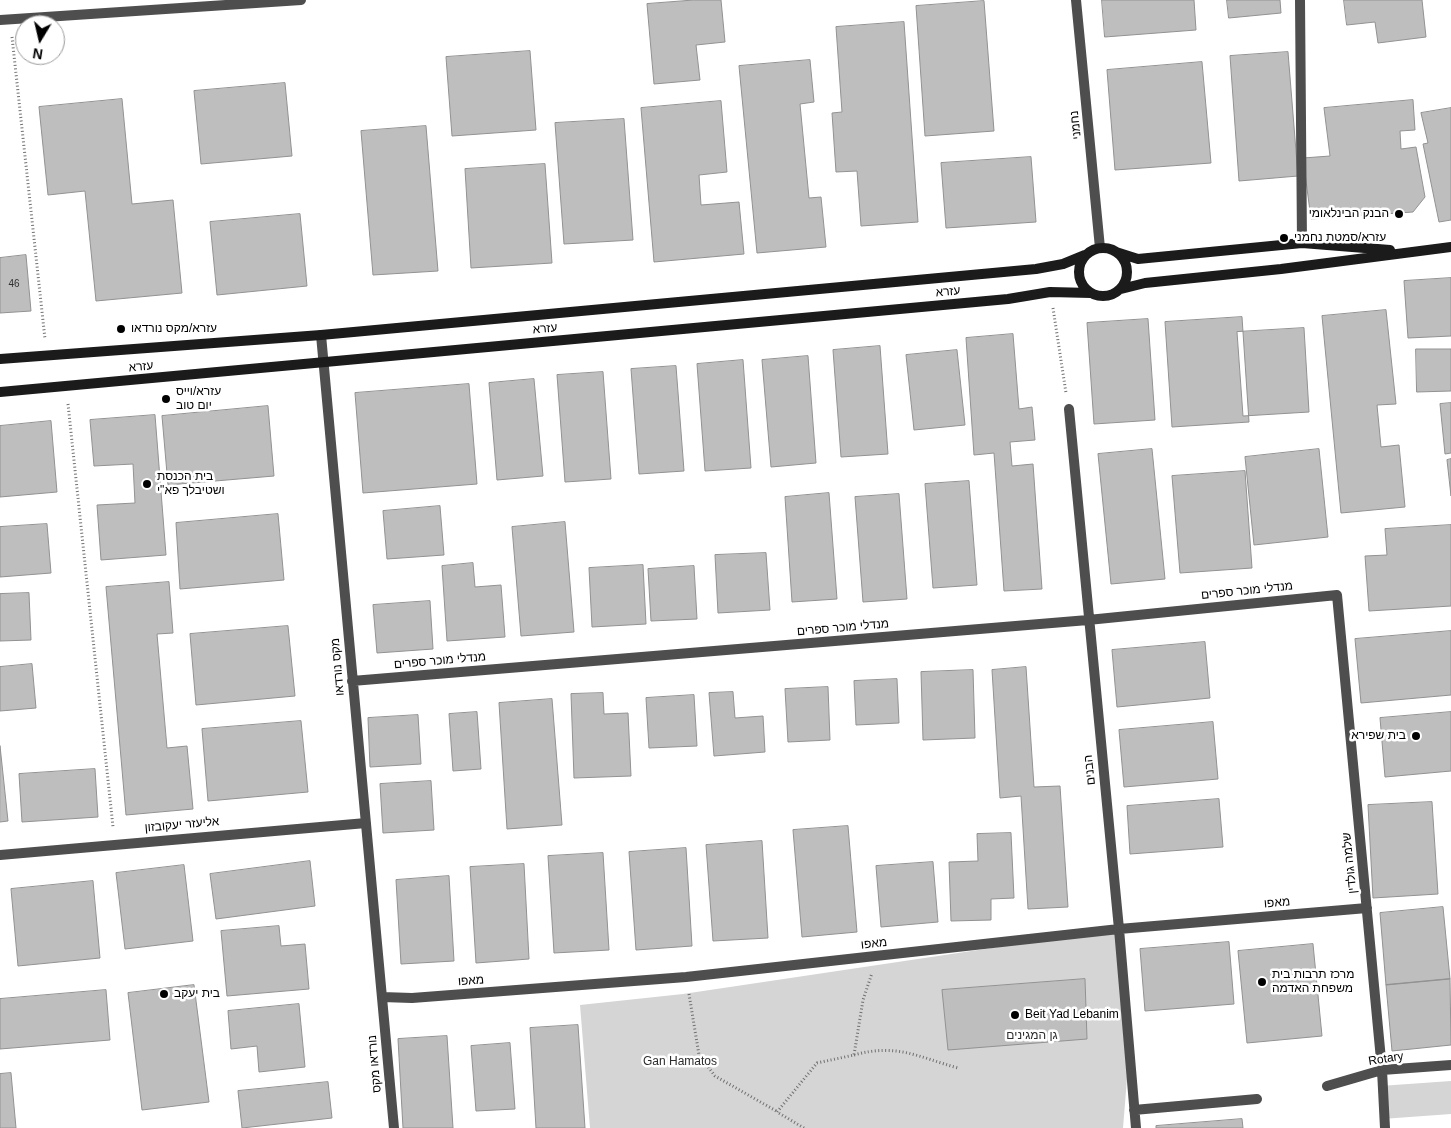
<!DOCTYPE html>
<meta charset="utf-8">
<style>
body{margin:0}
#map{position:relative;width:1451px;height:1128px;overflow:hidden;background:#fff;font-family:Helvetica,sans-serif}
canvas{display:block}
.north{position:absolute;left:15px;top:15px;width:50px;height:50px;box-sizing:border-box;background:#fff;border:1px solid #999;border-radius:50%;rotate:189deg;font-size:14px;font-weight:700;line-height:20px;text-align:center;color:#000}
.north::after{content:'';display:block;margin:auto;width:18px;height:22px;background:#000;clip-path:polygon(50% 0,100% 100%,50% 72%,0 100%)}
</style>
<div id="map">
<canvas width="1451" height="1128"></canvas>
<div class="north">N</div>
</div>
<script>
const g = document.querySelector('canvas').getContext('2d');
g.lineJoin = 'round';
function fillPath(path, color) {
  g.fillStyle = color;
  g.fill(path, 'evenodd');
}
function trace(path, color, width, dash) {
  g.strokeStyle = color;
  g.lineWidth = width;
  g.lineCap = dash ? 'butt' : 'round';
  g.setLineDash(dash || []);
  g.stroke(path);
}
function write(font, color, halo, rows, align = 'center') {
  g.font = font + ' Helvetica,"Noto Sans Hebrew",sans-serif';
  g.lineWidth = 5;
  g.setLineDash([]);
  g.textBaseline = 'middle';
  g.strokeStyle = halo;
  g.fillStyle = color;
  for (const [text, x, y, turn = 0] of rows) {
    g.save();
    g.translate(x, y);
    g.rotate((+turn || 0) * Math.PI / 180);
    g.textAlign = isNaN(turn) ? turn : align;
    if (halo) g.strokeText(text, 0, 0);
    g.fillText(text, 0, 0);
    g.restore();
  }
}
const green = new Path2D(`
 M1119,929L1129,1054L1123,1128H590L580,1005L683,994Z
 M1451,1081V1114L1382,1119L1380,1086Z`);
const building = new Path2D(`
 M694,0H721L725,42L696,45L700,80L654,84L647,4Z
 M1102,0H1194L1196,30L1105,37Z
 M1227,0H1280L1281,13L1229,18Z
 M1344,0H1422L1426,37L1378,43L1375,22L1347,25Z
 M984,1L994,131L925,136L916,6Z
 M904,22L918,222L861,226L857,171L836,172L832,113L842,112L836,27Z
 M530,51L536,130L452,136L446,57Z
 M1288,52L1298,176L1239,181L1230,56Z
 M810,60L814,102L800,104L809,198L821,197L826,247L757,253L739,66Z
 M1202,62L1211,163L1115,170L1107,70Z
 M285,83L292,156L201,164L194,91Z
 M122,99L132,204L173,200L182,293L96,301L85,191L48,195L39,107Z
 M1413,100L1415,130L1400,131L1401,149L1416,147L1425,197L1413,212L1311,219L1303,158L1330,156L1324,108Z
 M721,101L727,172L699,175L701,205L739,202L744,254L654,262L641,108Z
 M1451,108V220L1439,222L1423,144L1428,143L1421,113Z
 M624,119L633,240L564,244L555,123Z
 M426,126L438,271L373,275L361,131Z
 M1031,157L1036,222L946,228L941,163Z
 M545,164L552,263L471,268L465,169Z
 M300,214L307,286L217,295L210,222Z
 M26,255L31,311L0,313V258Z
 M1451,278V336L1408,338L1404,281Z
 M1386,310L1396,404L1377,405L1381,447L1399,445L1405,507L1341,513L1322,316Z
 M1242,317L1249,422L1172,427L1165,322Z
 M1148,319L1155,420L1094,424L1087,323Z
 M1304,328L1309,412L1243,416L1237,332Z
 M1013,334L1019,409L1032,407L1035,440L1010,442L1012,466L1033,464L1042,589L1004,591L994,453L974,455L966,338Z
 M880,346L888,454L841,457L833,350Z
 M1416,349H1451V391L1417,392Z
 M957,350L965,425L914,430L906,355Z
 M808,356L816,463L771,467L762,360Z
 M743,360L751,468L705,471L697,364Z
 M676,366L684,471L639,474L631,369Z
 M603,372L611,479L565,482L557,375Z
 M534,379L543,476L497,480L489,383Z
 M469,384L477,484L363,493L355,393Z
 M1451,403V453L1445,454L1440,404Z
 M268,406L274,476L168,485L162,416Z
 M155,415L166,555L101,560L97,505L135,503L133,464L94,466L90,420Z
 M51,421L57,492L0,497V426Z
 M1152,449L1165,579L1111,584L1098,454Z
 M1319,449L1328,537L1254,545L1245,457Z
 M1451,459V496L1447,460Z
 M1245,471L1252,568L1180,573L1172,476Z
 M969,481L977,585L933,588L925,484Z
 M829,493L837,599L792,602L785,497Z
 M899,494L907,599L863,602L855,497Z
 M440,506L444,555L387,559L383,511Z
 M278,514L284,580L180,589L176,523Z
 M565,522L574,632L521,636L512,527Z
 M47,524L51,573L0,577V527Z
 M1451,525V606L1369,611L1365,556L1387,555L1385,529Z
 M766,553L770,610L718,613L715,555Z
 M473,563L475,587L501,585L505,637L447,641L442,566Z
 M643,565L646,624L592,627L589,568Z
 M694,566L697,619L651,621L648,569Z
 M169,582L173,633L157,634L167,748L187,746L193,809L126,815L106,587Z
 M29,593L31,640L0,641V594Z
 M430,601L433,649L377,653L373,605Z
 M288,626L295,696L196,705L190,634Z
 M1451,631V695L1361,703L1355,639Z
 M1205,642L1210,698L1117,707L1112,650Z
 M32,664L36,708L0,711V667Z
 M1026,667L1034,787L1060,786L1068,907L1028,909L1021,796L1000,798L992,670Z
 M973,670L975,738L923,740L921,672Z
 M897,679L899,723L856,725L854,681Z
 M828,687L830,740L788,742L785,689Z
 M733,692L735,718L763,716L765,752L714,756L709,693Z
 M603,693L604,714L628,713L631,776L574,778L571,694Z
 M694,695L697,746L649,748L646,698Z
 M552,699L562,825L507,829L499,703Z
 M477,712L481,769L453,771L449,714Z
 M1451,712V771L1385,777L1380,718Z
 M418,715L421,764L370,767L368,718Z
 M301,721L308,792L208,801L202,729Z
 M1213,722L1218,779L1124,787L1119,730Z
 M0,746L8,821L0,822Z
 M95,769L98,817L22,822L19,774Z
 M431,781L434,830L383,833L380,784Z
 M1219,799L1223,847L1130,854L1127,806Z
 M1432,802L1438,894L1373,898L1368,805Z
 M848,826L857,932L802,937L793,830Z
 M1011,833L1014,898L991,899V920L951,921L949,862L978,861L977,834Z
 M762,841L768,938L713,941L706,845Z
 M686,848L692,946L636,950L629,852Z
 M603,853L609,950L554,953L548,856Z
 M310,861L315,906L216,919L210,874Z
 M933,862L938,922L881,927L876,866Z
 M524,864L529,959L476,963L470,867Z
 M184,865L193,941L125,949L116,873Z
 M449,876L454,961L401,964L396,880Z
 M93,881L100,958L18,966L11,889Z
 M1443,907L1450,979L1386,985L1380,913Z
 M279,926L281,946L305,944L309,989L227,996L221,931Z
 M1229,942L1234,1004L1145,1011L1140,949Z
 M1313,944L1322,1036L1247,1043L1238,951Z
 M1085,979L1087,1039L948,1050L942,990Z
 M1450,979L1451,1045L1392,1051L1386,985Z
 M194,985L209,1102L142,1110L128,993Z
 M106,990L110,1040L0,1049V999Z
 M299,1004L305,1067L259,1072L257,1046L231,1049L228,1011Z
 M578,1025L585,1128H536L530,1028Z
 M447,1036L453,1128H403L398,1039Z
 M510,1043L515,1109L476,1111L471,1046Z
 M11,1073L16,1128H0V1074Z
 M328,1082L332,1118L242,1128L238,1091Z
 M1242,1119L1243,1128H1156V1126Z`);
const path = new Path2D(`
 M12,37L45,339
 M1053,308L1066,393
 M68,404L113,827
 M689,994L699,1055L715,1076L778,1112
 M854,1055C897,1043 918,1057 958,1068
 M804,1128L777,1112L817,1063L854,1055L863,1000L872,973`);
const lane = new Path2D(`
 M1300,0L1302,243`);
const street = new Path2D(`
 M1076,0L1100,248
 M0,20L301,0
 M321,335L394,1128
 M1069,409L1119,929L1136,1128
 M352,681L1088,620L1337,595L1382,1070L1385,1128
 M0,855L366,823
 M382,997L412,998L686,977L1119,929L1367,908
 M1327,1086L1382,1070L1451,1065
 M1134,1110L1257,1099`);
const secondary = new Path2D(`
 M1079 272a24 24 0 1 1 48 0a24 24 0 1 1-48 0Z
 M1116,252L1138,259L1302,243L1390,250
 M1121,289L1145,283L1281,269L1451,247
 M0,359L321,335L1036,269L1063,264L1085,255
 M0,392L1008,299L1050,292L1091,293`);
const markers = [
 [1399,214,5,"#000"],
 [1284,238,5,"#000"],
 [121,329,5,"#000"],
 [166,399,5,"#000"],
 [147,484,5,"#000"],
 [1416,736,5,"#000"],
 [1262,982,5,"#000"],
 [164,994,5,"#000"],
 [1015,1015,5,"#000"]
];
const numberNames = [
 ["46",14,284]
];
const streetNames = [
 ["נחמני",1076,125,-96],
 ["עזרא",948,292,-5],
 ["עזרא",545,329,-5],
 ["עזרא",141,367,-5],
 ["מנדלי מוכר ספרים",1247,591,-6],
 ["מנדלי מוכר ספרים",843,628,-5],
 ["מנדלי מוכר ספרים",440,661,-5],
 ["מקס נורדאו",338,667,-95],
 ["הבנים",1090,770,-96],
 ["אליעזר יעקובזון",182,825,-5],
 ["שלמה גולדין",1350,863,-96],
 ["מאפו",1277,903,-5],
 ["מאפו",874,944,-6],
 ["מאפו",471,981,-4],
 ["Rotary",1386,1059,-9],
 ["נורדאו מקס",375,1064,-95]
];
const poiNames = [
 ["הבנק הבינלאומי",1389,214,"right"],
 ["עזרא/סמטת נחמני",1294,238],
 ["עזרא/מקס נורדאו",131,329],
 ["עזרא/וייס",176,392],
 ["יום טוב",176,406],
 ["בית הכנסת",157,477],
 ["ושטיבלך פא\"י",157,491],
 ["בית שפירא",1406,736,"right"],
 ["מרכז תרבות בית",1272,975],
 ["משפחת האדמה",1272,989],
 ["בית יעקב",174,994],
 ["Beit Yad Lebanim",1025,1015]
];
const parkNames = [
 ["גן המגינים",1032,1036],
 ["Gan Hamatos",680,1062]
];
fillPath(green, '#d5d5d5');
fillPath(building, '#bebebe');
trace(building, '#929292', 1);
trace(path, '#707070', 3, [1, 2.5]);
trace(lane, '#4e4e4e', 10);
trace(street, '#4e4e4e', 10);
trace(secondary, '#1b1b1b', 10);
for (const [x, y, r, color] of markers) {
  const dot = new Path2D();
  dot.arc(x, y, r, 0, 2 * Math.PI);
  g.fillStyle = color;
  g.fill(dot);
  trace(dot, '#fff', 2);
}
write('10px', '#303030', null, numberNames);
write('12px', '#000', '#fff', streetNames);
write('12px', '#000', '#fff', poiNames, 'left');
write('12px', '#2c2c2c', '#fff', parkNames);
</script>
